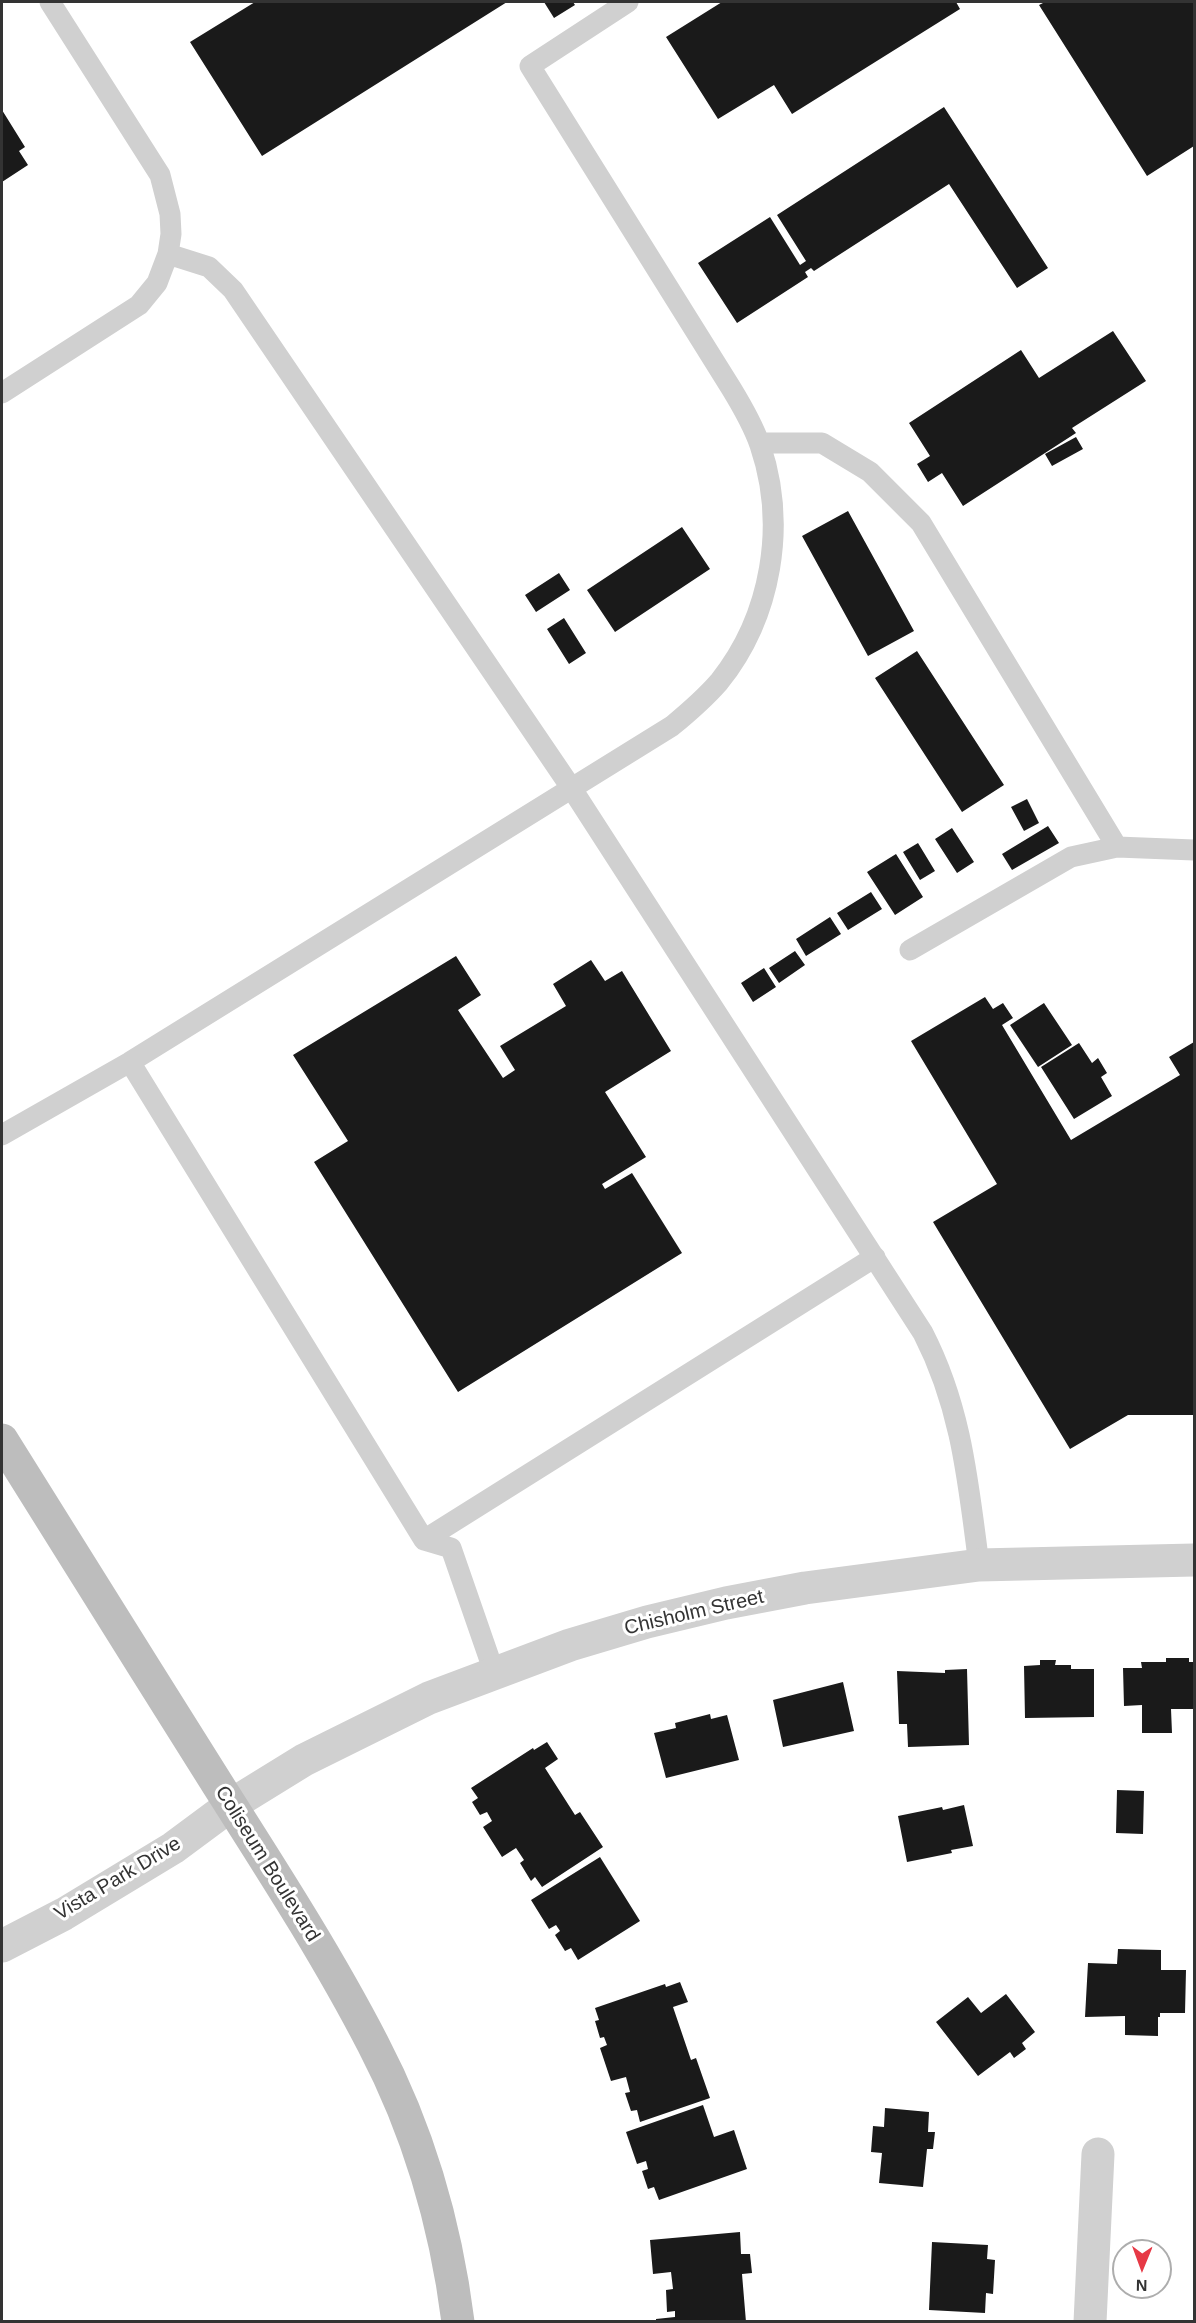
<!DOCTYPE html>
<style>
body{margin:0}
#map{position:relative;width:1196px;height:2323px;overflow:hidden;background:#fff;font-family:Arial,sans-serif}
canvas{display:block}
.frame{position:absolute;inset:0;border:3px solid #333;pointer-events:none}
.north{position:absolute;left:1112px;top:2239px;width:60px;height:60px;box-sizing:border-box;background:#fff;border:2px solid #adadad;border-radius:50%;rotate:181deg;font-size:16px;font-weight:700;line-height:24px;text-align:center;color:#333}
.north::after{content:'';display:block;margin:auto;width:21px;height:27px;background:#e63946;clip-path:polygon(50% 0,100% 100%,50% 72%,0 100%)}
</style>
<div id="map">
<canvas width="1196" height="2323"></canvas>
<div class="frame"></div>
<div class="north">N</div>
</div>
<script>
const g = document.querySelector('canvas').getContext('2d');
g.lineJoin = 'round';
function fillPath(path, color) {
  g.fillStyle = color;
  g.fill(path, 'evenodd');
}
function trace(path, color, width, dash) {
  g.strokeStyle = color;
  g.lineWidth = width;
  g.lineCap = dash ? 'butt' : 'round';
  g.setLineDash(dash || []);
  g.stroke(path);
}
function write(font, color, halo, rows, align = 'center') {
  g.font = font + ' Arial,sans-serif';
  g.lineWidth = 6;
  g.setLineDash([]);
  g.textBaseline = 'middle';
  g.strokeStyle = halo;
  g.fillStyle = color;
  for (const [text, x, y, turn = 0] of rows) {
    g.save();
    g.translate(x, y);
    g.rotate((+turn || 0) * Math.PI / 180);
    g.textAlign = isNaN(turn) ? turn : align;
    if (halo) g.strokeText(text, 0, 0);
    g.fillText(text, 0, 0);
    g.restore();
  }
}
const building = new Path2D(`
 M255,2H507L262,156L190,42Z
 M544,2H573L575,5L554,18Z
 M722,2H956L960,9L792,114L774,85L718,119L666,37Z
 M1045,2H1194V146L1147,176L1039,5Z
 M944,107L1048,268L1017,288L949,184L814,271L811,268L805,272L808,277L737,323L698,263L770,217L800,265L806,261L777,215Z
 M2,110L25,147L19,151L28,165L2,182Z
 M1113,331L1146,381L1072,428L1076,433L963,506L942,473L928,482L917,464L930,456L909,423L1021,350L1039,378Z
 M1076,437L1083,449L1052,466L1045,454Z
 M848,511L914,631L868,656L802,536Z
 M682,527L710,569L615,632L587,590Z
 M559,573L570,590L536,612L525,595Z
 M564,618L586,653L569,664L547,629Z
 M917,651L1004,785L962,812L875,678Z
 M1027,799L1039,823L1024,831L1011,807Z
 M1048,826L1059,843L1012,870L1002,854Z
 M952,828L974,862L957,873L935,839Z
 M918,843L935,871L920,880L903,852Z
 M896,854L923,897L895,915L867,872Z
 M871,892L882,909L848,930L837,913Z
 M830,917L841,934L806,956L796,939Z
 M795,951L805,965L779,983L769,968Z
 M456,956L481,995L458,1010L503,1078L515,1070L500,1046L566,1006L553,984L591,960L605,981L622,971L671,1051L605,1092L646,1157L602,1184L605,1189L632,1173L682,1253L458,1392L314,1162L348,1141L293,1055Z
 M764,968L776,987L753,1002L741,983Z
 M985,997L993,1009L1003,1003L1013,1018L1002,1025L1071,1140L1180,1075L1169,1057L1194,1042V1415H1128L1070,1449L933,1222L997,1184L911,1041Z
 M1044,1003L1072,1045L1038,1067L1010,1025Z
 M1079,1043L1092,1063L1098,1058L1107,1073L1101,1077L1112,1096L1074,1119L1041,1067Z
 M1166,1658H1189V1662H1194V1709H1171L1172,1733H1142V1705L1124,1706L1123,1668H1142L1141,1662H1166Z
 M1040,1660H1056L1055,1665H1071V1669H1094V1717L1025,1718L1024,1666L1040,1665Z
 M967,1669L969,1745L908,1747L907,1724H899L897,1671L945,1673V1670Z
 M843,1682L854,1731L783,1747L773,1700Z
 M710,1714L711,1719L727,1715L739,1760L666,1778L654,1733L676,1728L675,1723Z
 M547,1742L558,1759L545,1768L575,1815L580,1812L603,1847L542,1887L535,1877L531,1881L520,1863L524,1860L516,1848L502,1857L483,1827L492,1821L487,1812L480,1815L472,1802L478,1798L471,1788L533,1748L534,1750Z
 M1117,1790L1144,1791L1143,1834L1116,1833Z
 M964,1805L973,1846L951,1850L952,1853L907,1862L898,1816L942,1807L943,1810Z
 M600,1857L640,1921L578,1960L571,1948L565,1951L555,1935L560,1931L556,1925L549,1929L531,1900Z
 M1118,1949L1161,1950V1970H1186L1185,2013H1160V2017H1158V2036L1125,2035V2016L1085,2017L1088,1963L1117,1964Z
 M680,1982L688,2002L673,2007L691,2060L696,2058L710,2098L640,2122L637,2110L631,2111L625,2093L630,2092L626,2077L611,2081L600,2048L607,2045L604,2037L600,2038L595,2021L599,2020L595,2008L665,1984L666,1987Z
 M1006,1994L1035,2032L1022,2043L1026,2049L1014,2058L1010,2052L978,2076L936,2022L968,1997L981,2013Z
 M703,2105L714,2137L734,2130L747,2169L659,2200L654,2187L648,2189L642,2171L648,2169L646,2161L637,2164L626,2132Z
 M885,2108L929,2112L928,2132H935L933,2149H927L923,2187L879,2183L882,2153L871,2152L873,2126L884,2127Z
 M740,2232L741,2254H750L752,2273L742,2274L746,2322H656V2319L675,2317V2311L667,2312L666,2290L673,2289L671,2272L653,2274L650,2240Z
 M932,2242L988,2245L987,2259L995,2260L993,2294L986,2293L985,2313L929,2310Z`);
const lane = new Path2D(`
 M50,2L160,175L170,214L171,234L168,254
 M2,393L139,305L157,283L168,254L209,267L233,290L572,789L923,1333C962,1409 968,1482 979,1565
 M760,443H822L870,472L921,523L1117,847
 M910,950L1071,857L1117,847L1194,850
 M130,1062L672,726C689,712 705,698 719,682C772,616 787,524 760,445C753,425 742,406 731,388L530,66L628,2
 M2,1135L130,1062L424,1540L451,1548L494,1672
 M424,1540L875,1257`);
const street = new Path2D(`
 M2,1946L64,1914L173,1848L231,1805L304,1760L429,1698L570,1645L647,1622L726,1603L805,1588L979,1565L1194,1560
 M1090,2322L1098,2154`);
const secondary = new Path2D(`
 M2,1440C73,1555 146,1670 218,1785C272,1870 327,1955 373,2044C418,2130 446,2226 458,2322`);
const streetNames = [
 ["Chisholm Street",694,1613,-13],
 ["Coliseum Boulevard",267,1864,58],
 ["Vista Park Drive",118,1879,-31]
];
fillPath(building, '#1a1a1a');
trace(lane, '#d0d0d0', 21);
trace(street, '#d0d0d0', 33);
trace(secondary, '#bdbdbd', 33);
write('20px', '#333', '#fff', streetNames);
</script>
